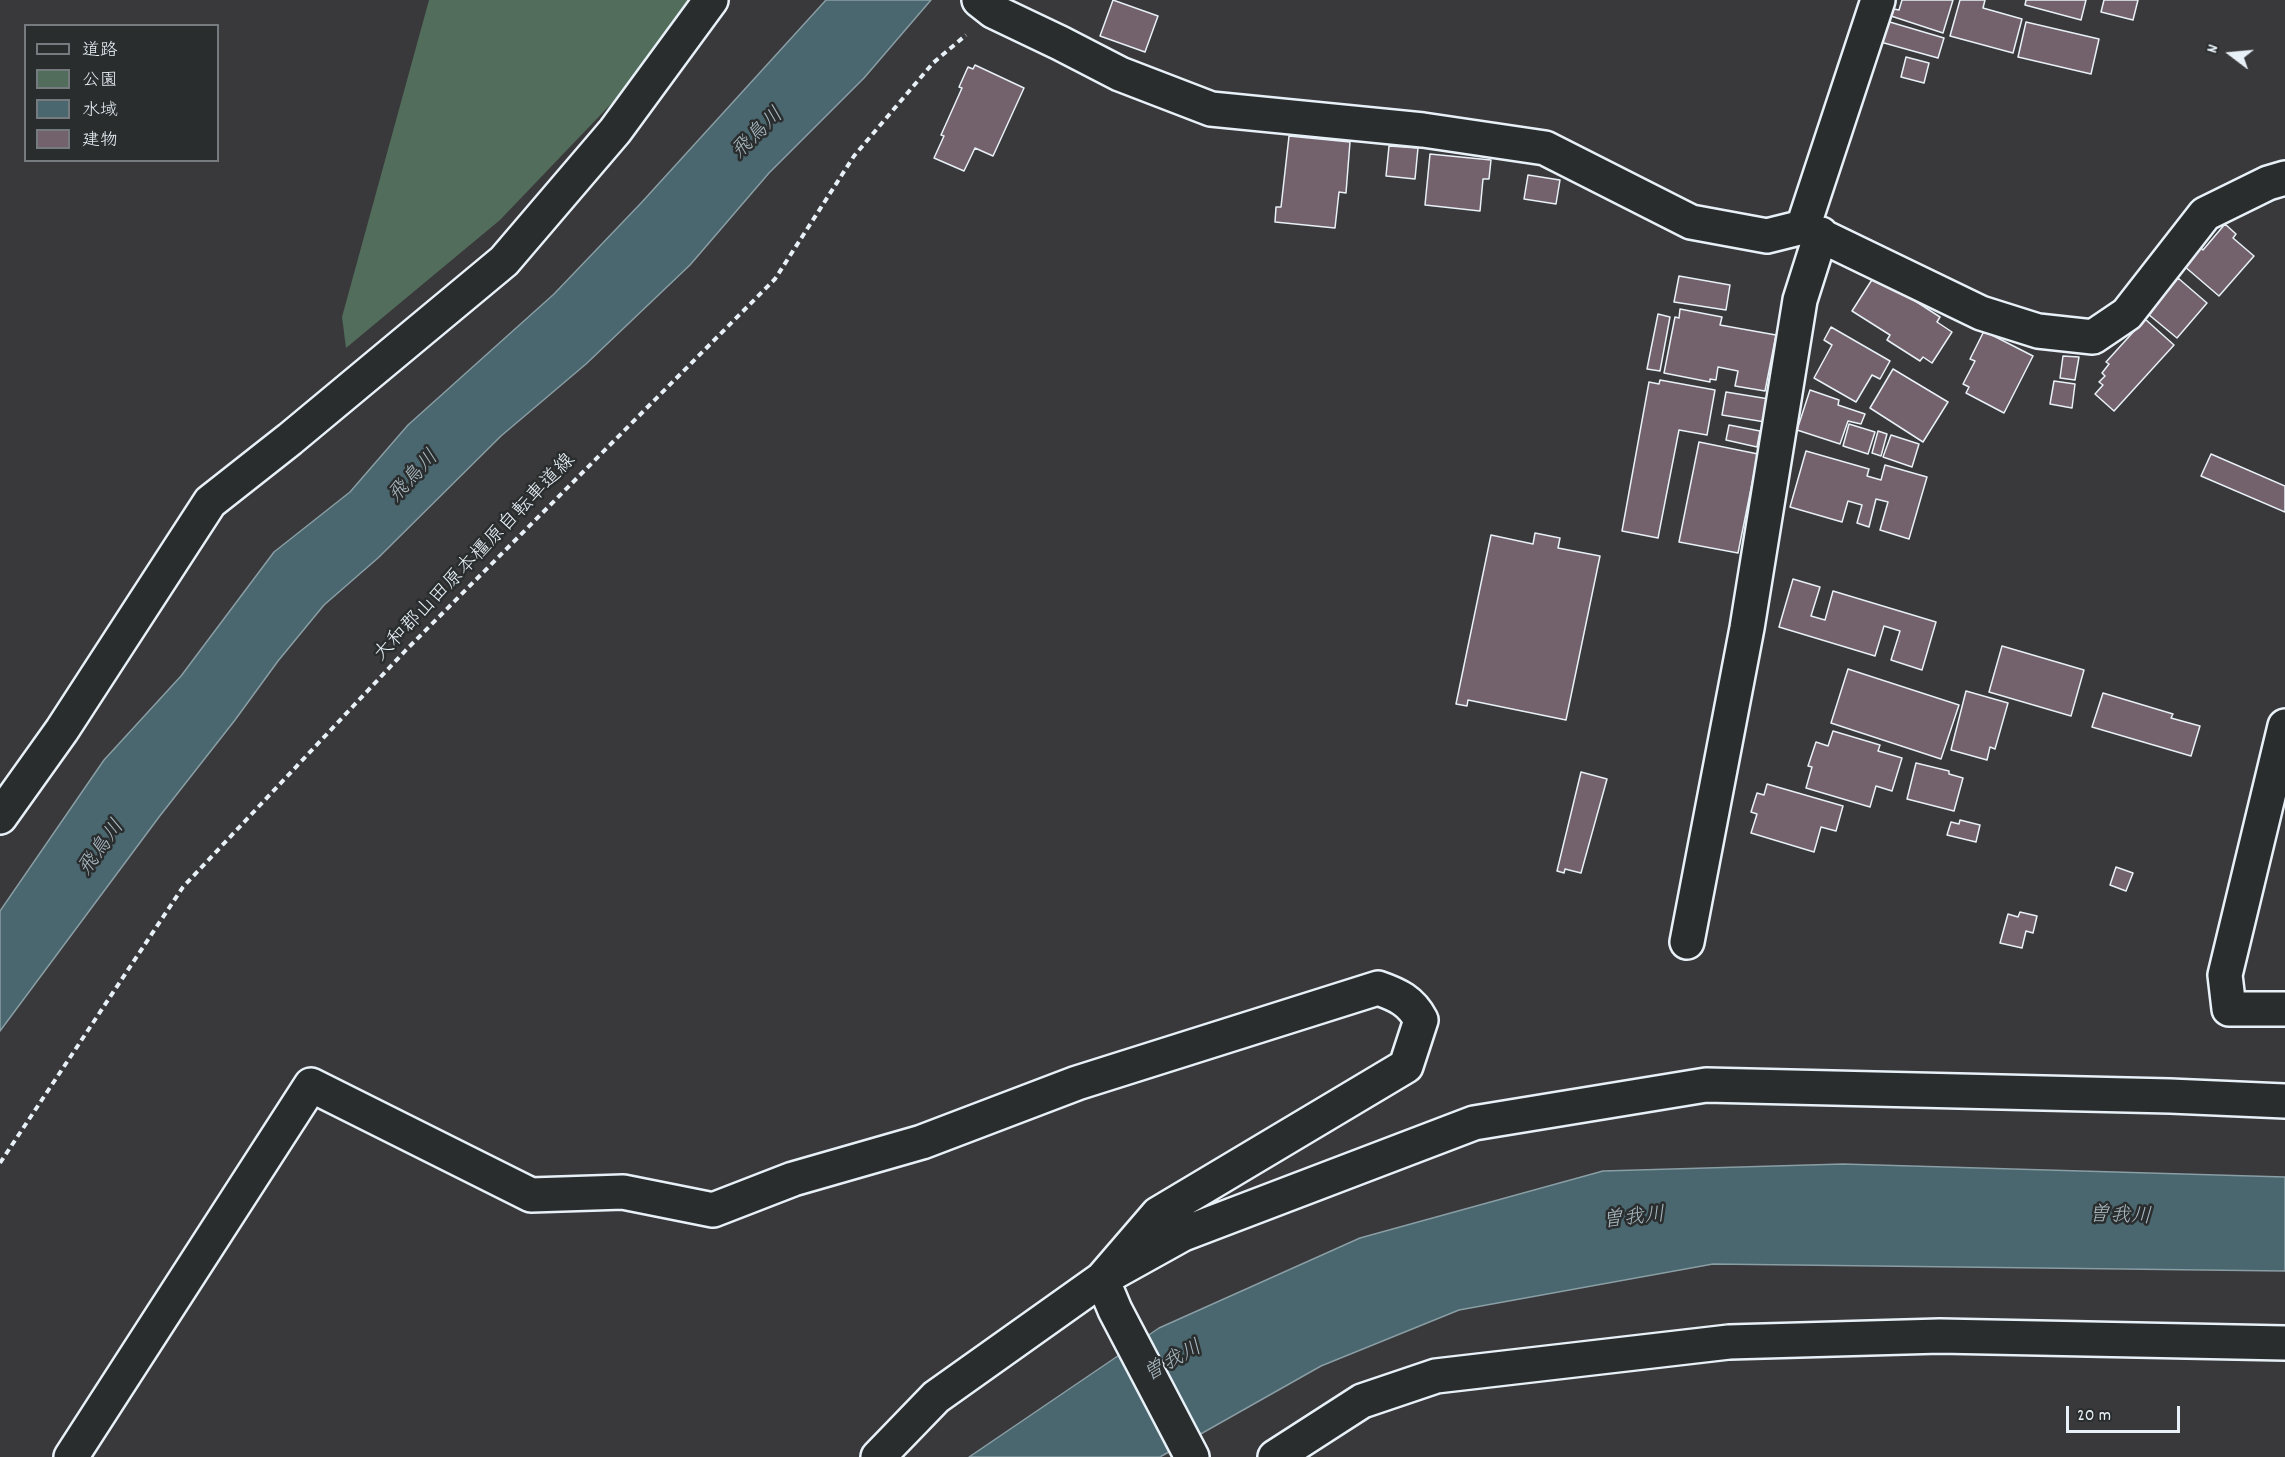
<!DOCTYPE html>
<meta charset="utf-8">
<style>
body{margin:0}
#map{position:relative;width:2285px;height:1457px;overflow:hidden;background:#39383a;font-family:Dekko,"Klee One",sans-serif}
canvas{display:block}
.legend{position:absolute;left:24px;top:24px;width:195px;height:138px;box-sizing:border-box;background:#2a2d2e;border:2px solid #767b7f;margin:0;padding:8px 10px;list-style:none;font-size:18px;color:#e8f1f8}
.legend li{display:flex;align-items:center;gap:12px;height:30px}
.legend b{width:30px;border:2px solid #767b7f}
.north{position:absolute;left:2201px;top:24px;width:60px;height:60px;-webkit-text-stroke:4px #2a2d2e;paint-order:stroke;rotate:286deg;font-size:16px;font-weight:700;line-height:24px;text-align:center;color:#e8f1f8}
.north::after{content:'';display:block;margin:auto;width:21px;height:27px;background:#e8f1f8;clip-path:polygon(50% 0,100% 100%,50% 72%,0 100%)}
.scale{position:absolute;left:2066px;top:1406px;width:114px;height:27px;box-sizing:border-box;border:3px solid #e8f1f8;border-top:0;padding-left:8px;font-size:18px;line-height:21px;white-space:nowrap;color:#e8f1f8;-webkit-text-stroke:4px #2a2d2e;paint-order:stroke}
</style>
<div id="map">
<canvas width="2285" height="1457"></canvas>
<ul class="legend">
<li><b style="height:8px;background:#2a2d2e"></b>道路</li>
<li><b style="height:16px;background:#536d5c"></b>公園</li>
<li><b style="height:16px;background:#4a666e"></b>水域</li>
<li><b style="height:16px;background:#73626b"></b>建物</li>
</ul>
<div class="north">N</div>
<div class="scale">20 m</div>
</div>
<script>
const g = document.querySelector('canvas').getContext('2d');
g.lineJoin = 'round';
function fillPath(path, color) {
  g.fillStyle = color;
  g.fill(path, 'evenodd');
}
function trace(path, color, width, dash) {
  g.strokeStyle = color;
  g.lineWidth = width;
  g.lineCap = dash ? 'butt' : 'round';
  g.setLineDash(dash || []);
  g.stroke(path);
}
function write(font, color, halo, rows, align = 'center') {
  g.font = font + ' Dekko,"Klee One",sans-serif';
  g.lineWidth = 5;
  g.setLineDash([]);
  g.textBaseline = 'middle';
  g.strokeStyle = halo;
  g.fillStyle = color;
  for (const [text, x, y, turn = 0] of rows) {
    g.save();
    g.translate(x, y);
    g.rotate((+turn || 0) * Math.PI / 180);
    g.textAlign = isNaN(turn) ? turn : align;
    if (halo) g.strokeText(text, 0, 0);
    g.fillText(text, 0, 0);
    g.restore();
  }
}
const green = new Path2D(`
 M429,0H694L633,81L500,220L346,348L342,317Z`);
const water = new Path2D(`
 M826,0H931L864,78L769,173L690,265L586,364L501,436L378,558L324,605L278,661L235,720L159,817L0,1031V911L104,760L181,676L274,552L350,492L408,425L554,294L642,202Z
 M1843,1164L2285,1177V1271L1713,1264L1459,1310L1321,1366L1160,1457H969L1159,1328L1360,1238L1603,1171Z`);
const building = new Path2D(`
 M1113,0L1158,16L1145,52L1100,36Z
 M1902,0H1953L1943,33L1891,16L1894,9L1899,10Z
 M1960,0H1985L1983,8L2022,19L2013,53L1950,36Z
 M2026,0H2086L2081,20L2025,5Z
 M2104,0H2138L2133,20L2101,12Z
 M1883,20L1944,38L1938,58L1877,41Z
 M2026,22L2099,39L2091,74L2018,57Z
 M1906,57L1929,63L1924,83L1901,77Z
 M975,65L1024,88L993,156L975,148L964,171L934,158L944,136L941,135L962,88L959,87L968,67L973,69Z
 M1289,136L1350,142L1346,193L1339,192L1335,228L1275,222L1276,207H1281Z
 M1389,146L1418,148L1415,179L1386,176Z
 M1430,154L1491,160L1489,179H1483L1480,211L1425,205Z
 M1528,175L1560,180L1556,204L1524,199Z
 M2225,224L2236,234L2233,238L2254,256L2219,296L2184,266L2200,247L2203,250Z
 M1875,275L1940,317L1937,322L1952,332L1932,363L1923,357L1920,361L1887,340L1890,335L1852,311Z
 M1679,276L1730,285L1726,310L1674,302Z
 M2178,278L2207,303L2177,338L2148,314Z
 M1680,309L1722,317L1720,325L1776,335L1765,391L1735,386L1738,371L1718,367L1716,380L1710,379V382L1664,373L1675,317L1679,318Z
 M1658,314L1670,317L1660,371L1647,369Z
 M2145,319L2174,345L2114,411L2095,394L2103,385L2099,382L2105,376L2102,373L2109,364L2106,362Z
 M1831,327L1890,361L1880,379L1872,375L1856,402L1814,378L1832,345L1824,340Z
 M1984,331L2033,356L2004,413L1966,393L1969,387L1963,384L1975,361L1970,359Z
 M2063,356L2079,357L2075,380L2060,378Z
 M1893,369L1948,402L1923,442L1870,408Z
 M1660,380L1715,390L1707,435L1679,430L1658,538L1622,531L1649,382L1659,384Z
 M2054,381L2075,384L2072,408L2050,404Z
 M1810,390L1839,400L1838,405L1865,414L1861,424L1848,421L1840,444L1797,430Z
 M1726,392L1769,399L1765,422L1722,415Z
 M1849,424L1875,432L1868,454L1843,446Z
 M1729,425L1760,431L1757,447L1726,440Z
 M1878,431L1887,434L1881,456L1872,453Z
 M1891,435L1919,444L1912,467L1883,457Z
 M1699,442L1758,454L1738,553L1679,542Z
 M1806,451L1869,469L1867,476L1881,480L1885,465L1927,477L1909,539L1880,530L1888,502L1876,499L1869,527L1857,523L1862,505L1848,501L1842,522L1790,507Z
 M2211,454L2285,486V512L2201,476Z
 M1535,533L1560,538L1558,548L1600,556L1566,720L1468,700L1467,706L1456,704L1491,535L1533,544Z
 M1793,579L1820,587L1811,616L1825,620L1833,591L1936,622L1922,670L1891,660L1900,631L1884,626L1875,656L1779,627Z
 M2002,646L2084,670L2071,716L1989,692Z
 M1848,669L1959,705L1941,759L1831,723Z
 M1966,691L2008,703L1995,749L1990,747L1987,760L1951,750Z
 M2103,693L2173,714L2171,718L2200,726L2191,756L2092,727Z
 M1833,731L1880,745L1878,751L1902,758L1892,791L1876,786L1870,807L1806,788L1812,767L1808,766L1816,742L1828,746Z
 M1916,763L1949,771V774L1963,778L1954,811L1907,799Z
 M1581,772L1607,779L1581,873L1565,869L1564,873L1557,871Z
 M1767,784L1843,806L1836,831L1821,827L1814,852L1751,833L1757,814L1751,812L1757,793L1764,795Z
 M1960,820L1980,825L1976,842L1947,835L1951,822L1959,824Z
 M2116,867L2133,873L2126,891L2110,885Z
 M2020,912L2037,916L2033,933L2026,931L2022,948L2000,943L2008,914L2018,917Z`);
const path = new Path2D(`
 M0,1163L183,887L406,650L775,279L854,156L933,63L966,35`);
const minor = new Path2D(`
 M979,0L993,11L1060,43L1120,74L1211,109L1423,130L1545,148L1691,222L1767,236L1803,227L1981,313L2038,331L2093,337L2127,314L2205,214L2268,183L2285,178
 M1803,227L1878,0
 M2285,726L2225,975L2229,1009H2285
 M0,817L62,730L210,502L290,439L504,261L615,131L711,0
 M1687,942L1747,628L1800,300L1821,234
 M1102,1279L1115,1310L1192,1457
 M71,1457L311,1085L531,1195L623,1192L713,1210L793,1179L922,1142L1077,1083L1378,988C1398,995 1411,1001 1421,1020L1406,1066L1158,1214L1102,1279
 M878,1457L936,1397L1102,1279L1183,1234L1474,1123L1706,1085L2170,1096L2285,1101
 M1275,1457L1362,1401L1436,1376L1729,1342L1940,1336L2285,1343`);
const streetNames = [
 ["大和郡山田原本橿原自転車道線",476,559,-46]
];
const waterNames = [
 ["飛鳥川",759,135,-44],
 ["飛鳥川",415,478,-47],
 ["飛鳥川",103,849,-54],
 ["曽我川",2120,1218,2],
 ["曽我川",1634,1220,-6],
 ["曽我川",1174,1363,-29]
];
fillPath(green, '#536d5c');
fillPath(water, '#4a666e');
trace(water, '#899ea5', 1.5);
fillPath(building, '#73626b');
trace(building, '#e8f1f8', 1.5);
trace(minor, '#e8f1f8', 38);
trace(path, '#e8f1f8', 4, [6, 4.5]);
trace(minor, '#2a2d2e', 33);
write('20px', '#e8f1f8', '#2a2d2e', streetNames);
write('italic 21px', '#a9b9c1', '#2a2d2e', waterNames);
</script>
